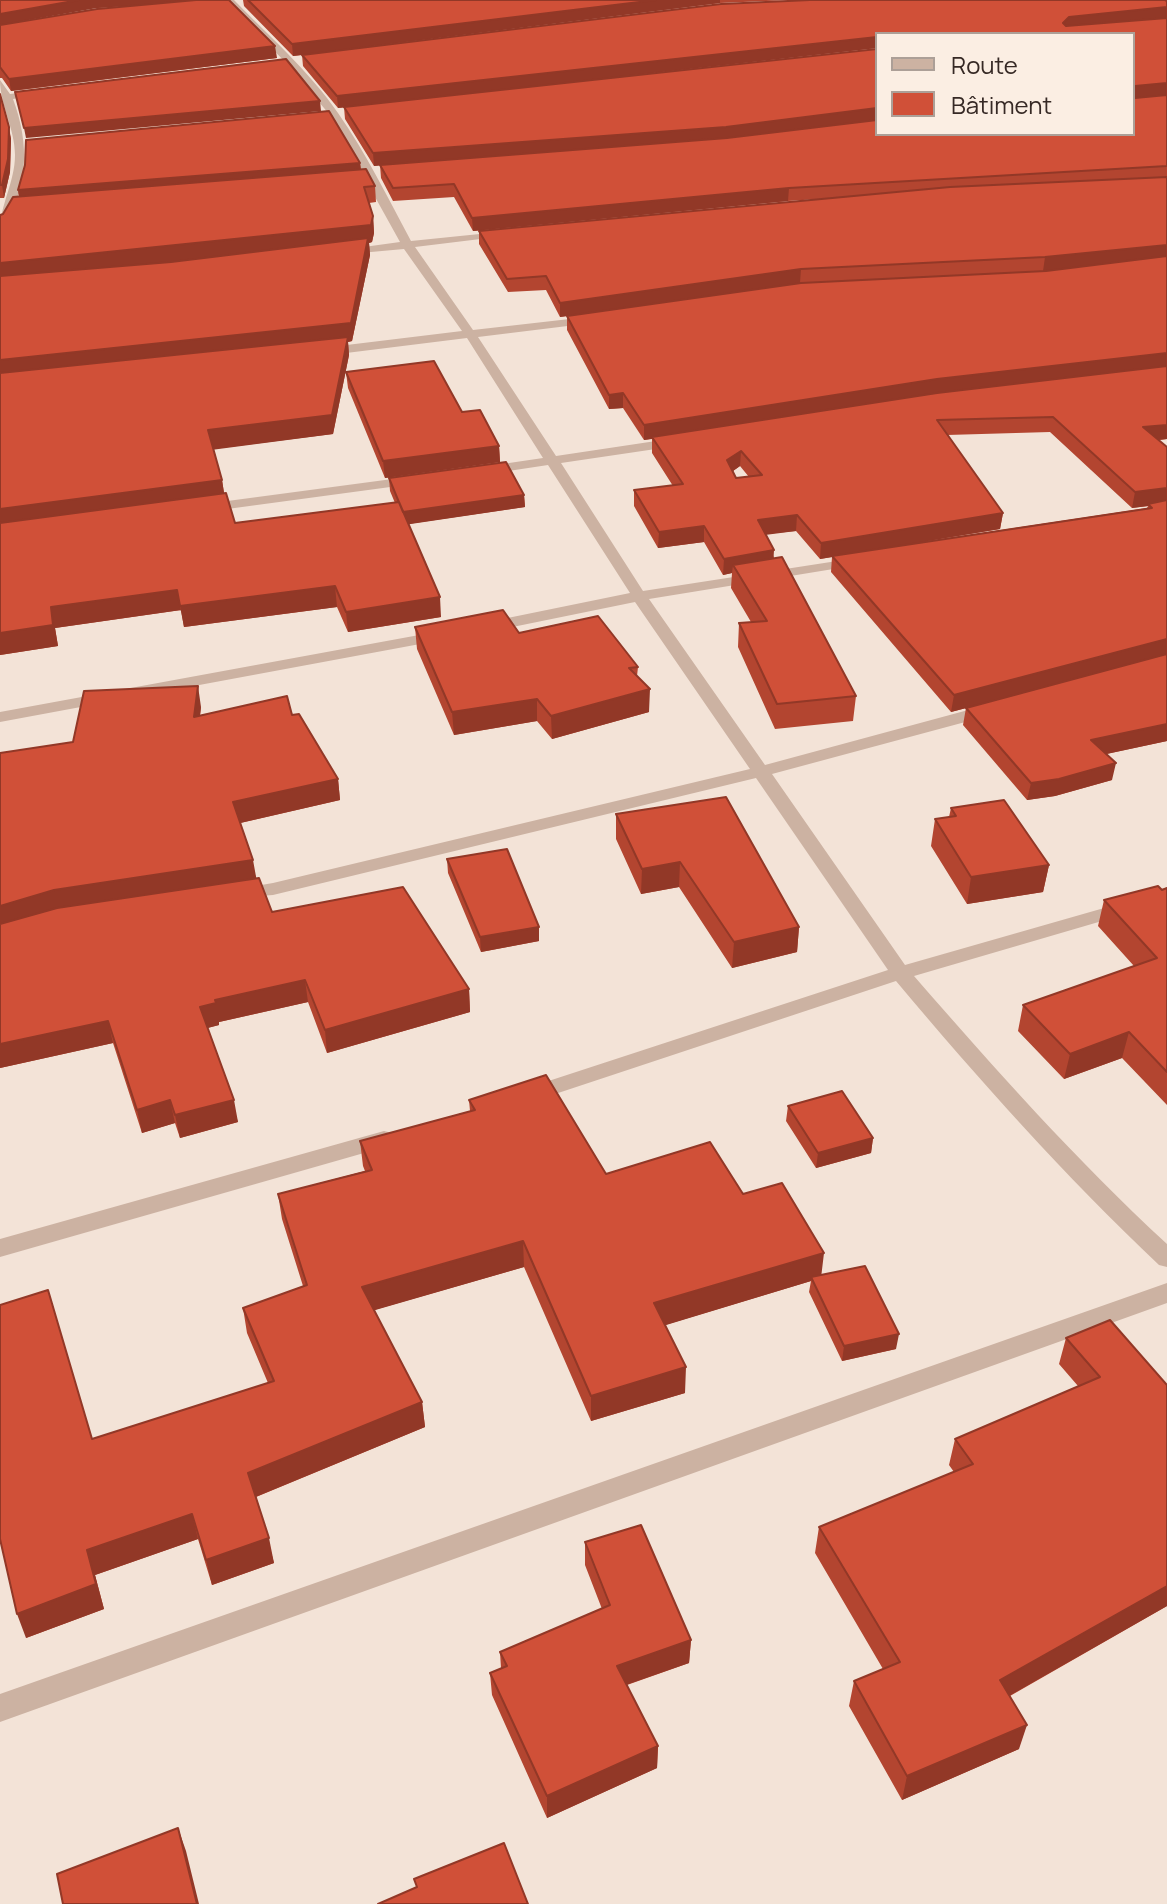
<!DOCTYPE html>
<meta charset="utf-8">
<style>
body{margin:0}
#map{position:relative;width:1167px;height:1904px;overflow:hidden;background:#f3e3d7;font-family:Manrope,sans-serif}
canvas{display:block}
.legend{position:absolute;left:875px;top:32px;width:260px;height:104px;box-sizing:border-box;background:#fbeee3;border:2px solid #ac9f97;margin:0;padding:10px 14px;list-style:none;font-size:24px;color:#362925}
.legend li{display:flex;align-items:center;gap:16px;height:40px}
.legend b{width:40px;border:2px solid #ac9f97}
</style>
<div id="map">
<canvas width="1167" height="1904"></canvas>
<ul class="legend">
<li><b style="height:10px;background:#ccb2a2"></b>Route</li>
<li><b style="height:22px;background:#d05038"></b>Bâtiment</li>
</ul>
</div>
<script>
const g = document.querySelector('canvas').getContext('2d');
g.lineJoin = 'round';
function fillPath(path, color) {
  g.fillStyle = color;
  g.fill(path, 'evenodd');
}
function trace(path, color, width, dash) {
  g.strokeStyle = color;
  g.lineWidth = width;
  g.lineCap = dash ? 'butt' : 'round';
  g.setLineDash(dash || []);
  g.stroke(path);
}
const minor = new Path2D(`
 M225,0H234C269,36 309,71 338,113C366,153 388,198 411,241L509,231L511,233L505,236L415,247L473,330L596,316L598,319L592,323L478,337L556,456L676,438L683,442L676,446L561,463L643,591L863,557V563L858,565L649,599L765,765L983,706H995L998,710L995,714L772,774L905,965L1167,890V902L914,976C995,1069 1076,1160 1167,1244V1267L1159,1265C1064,1175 980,1081 896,981L537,1100H521L518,1095L521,1090L888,970L756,778L273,895L232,898L229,894L232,890L273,883L750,769L635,602L488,632L480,627L488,622L630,593L548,465L482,475L475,471L482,467L543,458L467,338L322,356L316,352L322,348L462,331L404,249L338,255L336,253L342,250L400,242L329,114L288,65Z
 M0,80L10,94L43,90L48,93L13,99C30,144 28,188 4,229L0,230C0,205 15,182 15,155C15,129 0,105 0,80Z
 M415,476L420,477V483L205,512L198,508L205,504Z
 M441,631L447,633V639L0,722V712Z
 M384,1131L392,1133L395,1139L392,1145L0,1257V1239Z
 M1167,1283V1303L0,1722V1694Z`);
const wall = new Path2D(`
 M0,0H229L277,58L11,91L2,78H0V25L140,5L97,8Z
 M243,0H789L720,3L312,53L1167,0V439L1159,440L1167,447V741L1106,754L1112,780L1055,796L1027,800L963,725L966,708L1023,693L951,712L831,572L832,557L820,559L796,531L766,534L774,558L856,696L853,721L775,729L738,647L739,623L751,622L731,588L732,573L723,575L704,542L658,548L634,506V490L673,486L652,453V439L644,440L623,408L609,409L567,330V316L560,317L546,290L508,292L479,244V231L818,199L788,201L473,231L454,197L393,201L381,178L380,165L374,166L345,119L344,107L877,49V134H1133L877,34V48L338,108L303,66L302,55L293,56L244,6ZM1050,432L1132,508L1148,506L1147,508L921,542L1000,529L1003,513L947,435ZM740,466L749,477L736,478L733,471Z
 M0,94L11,139L10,172L4,198H0Z
 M360,163L361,169L375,186L376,202L369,203L373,216L374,233L372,242L369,243L370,255L352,341L348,342L349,355L333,434L213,449L222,480L224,493L235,523L395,503L390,491L389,478L524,495L525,507L408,524L441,617L348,632L337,607L184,627L181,610L55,628L58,646L0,655L3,214L19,197L18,190Z
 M346,372L499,446L500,462L385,478L348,388Z
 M415,627L519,633L638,667L637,676L649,712L552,739L537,721L454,735L417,649Z
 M201,707L200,716L292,715L338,779L340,800L240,823L256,878L272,912L469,989L470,1012L327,1053L308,1002L219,1022V1025L207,1028L238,1122L180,1138L175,1123L142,1133L113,1043L0,1068L73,742Z
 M951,808L1049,865L1043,892L967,904L931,846L935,819L949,817Z
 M616,814L799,927L797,952L732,968L679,887L641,894L616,839Z
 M447,859L539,927V941L481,952L448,873Z
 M1167,888V1105L1122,1058L1064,1079L1018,1031L1023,1005L1134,966L1098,926L1104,900Z
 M469,1100L606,1174L743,1194L821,1275L896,1349L842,1361L809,1292L811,1281L665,1325L685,1393L591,1421L524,1267L374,1310L422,1402L425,1427L256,1497L274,1563L212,1585L198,1539L95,1575L104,1609L26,1638L92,1439L268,1383L247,1333L243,1308L303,1286L282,1219L278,1194L365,1171L363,1166L360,1141L470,1111Z
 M788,1106L873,1138L871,1153L816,1168L786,1121Z
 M1066,1338L1167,1385V1606L1010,1696L1019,1749L902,1800L849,1706L854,1681L883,1669L815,1553L819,1527L954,1472L949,1465L955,1439L1078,1386L1059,1364Z
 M585,1542L691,1640L689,1663L627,1685L658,1746L657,1768L547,1818L492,1695L490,1673L501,1668L500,1652L602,1609L585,1565Z`);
const shadedWall = new Path2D(`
 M79,0H213L97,8L0,25V14Z
 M656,0H720V3L293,56L292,44Z
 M1167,7V18L1061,34L1063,23L1069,17Z
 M877,37V48L338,108L337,96Z
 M275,46L277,58L11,91L9,79Z
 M1167,83V95L1133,98V88L1135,86Z
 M320,101L321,111L26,138L24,128Z
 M877,108V120L726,139L374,166L373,153Z
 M9,127L11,139L10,172L4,198L2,185Z
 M360,163L361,173L20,201L18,190Z
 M789,188L788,201L473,231L472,218Z
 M373,216L374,233L372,242L369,243L370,255L352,341L348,342L349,355L333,434L211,450L0,379V263Z
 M1167,245V258L1043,271L1045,257Z
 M801,269L800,283L560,317V303Z
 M1167,353V367L935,394L644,440V425L937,379Z
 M623,393V408L609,409V395Z
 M1167,425V439L1140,442L1143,427Z
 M499,446L500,462L385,478L383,461Z
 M741,451L740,466L726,476L727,460Z
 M222,480L225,499L0,530V509Z
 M1167,488V503L1148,504V506L1132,508L1135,492Z
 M524,495L525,507L404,525L403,512Z
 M1003,513L1000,529L820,559L821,543Z
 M797,515L796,531L757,536L758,520Z
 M704,526V542L658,548L659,532Z
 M774,550L773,567L733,565L732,573L723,575L724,559Z
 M335,586L337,607L184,627L180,606Z
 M177,590L181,610L55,628L58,646L0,655V633L51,607Z
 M440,597L441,617L348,632L346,612Z
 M1167,639V655L951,712L954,695Z
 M198,686L201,707L197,739L194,717Z
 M650,689L649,712L552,739L551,716Z
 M537,699V721L454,735L452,712Z
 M1167,724V741L1088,758L1091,740Z
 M1116,763L1112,780L1055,796L1027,800L1031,783Z
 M338,779L340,800L236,824L233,802Z
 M253,860L257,882L0,930V906L54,890Z
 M680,862L679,887L641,894L642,869Z
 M1049,865L1043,892L967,904L971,877Z
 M539,927V941L481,952L480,937Z
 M799,927L797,952L732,968L734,942Z
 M305,980L308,1002L219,1022V1025L204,1029L200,1007L215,1000Z
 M469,989L470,1012L327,1053L325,1030Z
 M108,1021L113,1043L0,1068V1044Z
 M1129,1032L1122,1058L1064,1079L1070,1054Z
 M170,1100L175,1123L142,1133L137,1110Z
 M234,1100L238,1122L180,1138L175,1115Z
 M873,1138L871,1153L816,1168L818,1153Z
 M523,1241L524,1267L365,1313L362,1287Z
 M824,1253L821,1278L811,1277V1281L653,1329L654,1303Z
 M899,1334L896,1349L842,1361L844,1346Z
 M686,1367L685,1393L591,1421V1396Z
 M422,1402L425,1427L253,1498L248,1473Z
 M192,1514L198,1539L95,1575L104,1609L26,1638L17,1614L87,1550Z
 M269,1538L274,1563L212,1585L206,1560Z
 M1167,1586V1606L993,1705L1000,1680Z
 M691,1640L689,1663L617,1688V1666Z
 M1027,1725L1019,1749L902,1800L907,1776Z
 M658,1746L657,1768L547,1818V1796Z
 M178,1828L186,1851L199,1904H197Z`);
const building = new Path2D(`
 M0,0H79L0,14Z
 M196,0H229L275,46L9,79L0,67V25L97,9Z
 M248,0H656L292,44Z
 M810,0H1165L1167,1V7L1069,17L1063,23L1066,26L1167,18V83L1135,86L1133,88V34H877V37L337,96L302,55L721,4Z
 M877,49V108L726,127L373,153L344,107Z
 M286,59L320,101L24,128L15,92Z
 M1133,91L1135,98L1167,95V166L789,188L472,218L454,184L393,188L380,165L727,138L877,120V134H1133Z
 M0,94L9,127L8,159L2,185H0Z
 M329,111L360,163L18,190L25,165L26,140Z
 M366,169L375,186L364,187L373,216L371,225L0,263V215L3,214L13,197Z
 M1167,177V245L1045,257L801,269L560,303L546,276L507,279L479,231L950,187Z
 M368,238L351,323L0,360V276L171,262Z
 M1167,256V353L937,379L644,425L623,393L609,395L567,316L801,283L1046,271Z
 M348,337L332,415L208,430L222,480L0,509V373Z
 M434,361L462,412L480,410L499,446L383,461L346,372Z
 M1167,366V425L1143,427L1167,447V488L1135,492L1053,417L937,420L1003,513L821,543L797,515L758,520L774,550L724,559L704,526L659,532L634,490L683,484L652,437L937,393ZM741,451L762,475L736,478L727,460Z
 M506,462L524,495L403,512L389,478Z
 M226,493L235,523L399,502L440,597L346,612L335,586L180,606L177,590L51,607L53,625L0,633V523Z
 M1167,500V639L954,695L832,556L1152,508L1148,504Z
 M782,557L856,696L777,704L739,623L767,621L733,565Z
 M503,610L519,633L598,616L638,667L629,668L650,689L551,716L537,699L452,712L415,627Z
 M1167,654V724L1091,740L1116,763L1059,779L1031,783L966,708Z
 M198,686L194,717L287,696L292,715L299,714L338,779L233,802L253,860L54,890L0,906V753L73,742L84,691Z
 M726,797L799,927L734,942L680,862L642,869L616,814Z
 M1004,800L1049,865L971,877L935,819L956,816L951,808Z
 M507,849L539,927L480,937L447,859Z
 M259,878L272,912L403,887L469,989L325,1030L305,980L215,1000L216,1003L200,1007L234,1100L175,1115L170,1100L137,1110L108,1021L0,1044V924L57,908Z
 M1158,886L1162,890L1167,888V1072L1129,1032L1070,1054L1023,1005L1157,958L1104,900Z
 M546,1075L606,1174L710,1142L743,1194L782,1183L824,1253L654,1303L686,1367L591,1396L523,1241L362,1287L422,1402L248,1473L269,1538L206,1560L192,1514L87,1550L96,1584L17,1614L0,1539V1305L48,1290L92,1439L274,1381L243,1308L307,1285L278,1194L372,1170L360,1141L475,1110L469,1100Z
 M842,1091L873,1138L818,1153L788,1106Z
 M865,1266L899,1334L844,1346L811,1277Z
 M1110,1320L1167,1385V1586L1000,1680L1027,1725L907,1776L854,1681L900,1662L819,1527L973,1464L955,1439L1100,1377L1066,1338Z
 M641,1525L691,1640L617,1666L658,1746L547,1796L490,1673L507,1666L500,1652L610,1605L585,1542Z
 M178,1828L197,1904H63L57,1874Z
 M504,1843L528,1904H378L417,1887L414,1879Z`);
fillPath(minor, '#ccb2a2');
fillPath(wall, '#b34530');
fillPath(shadedWall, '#923827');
fillPath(building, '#d05038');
trace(building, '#923827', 2);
</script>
